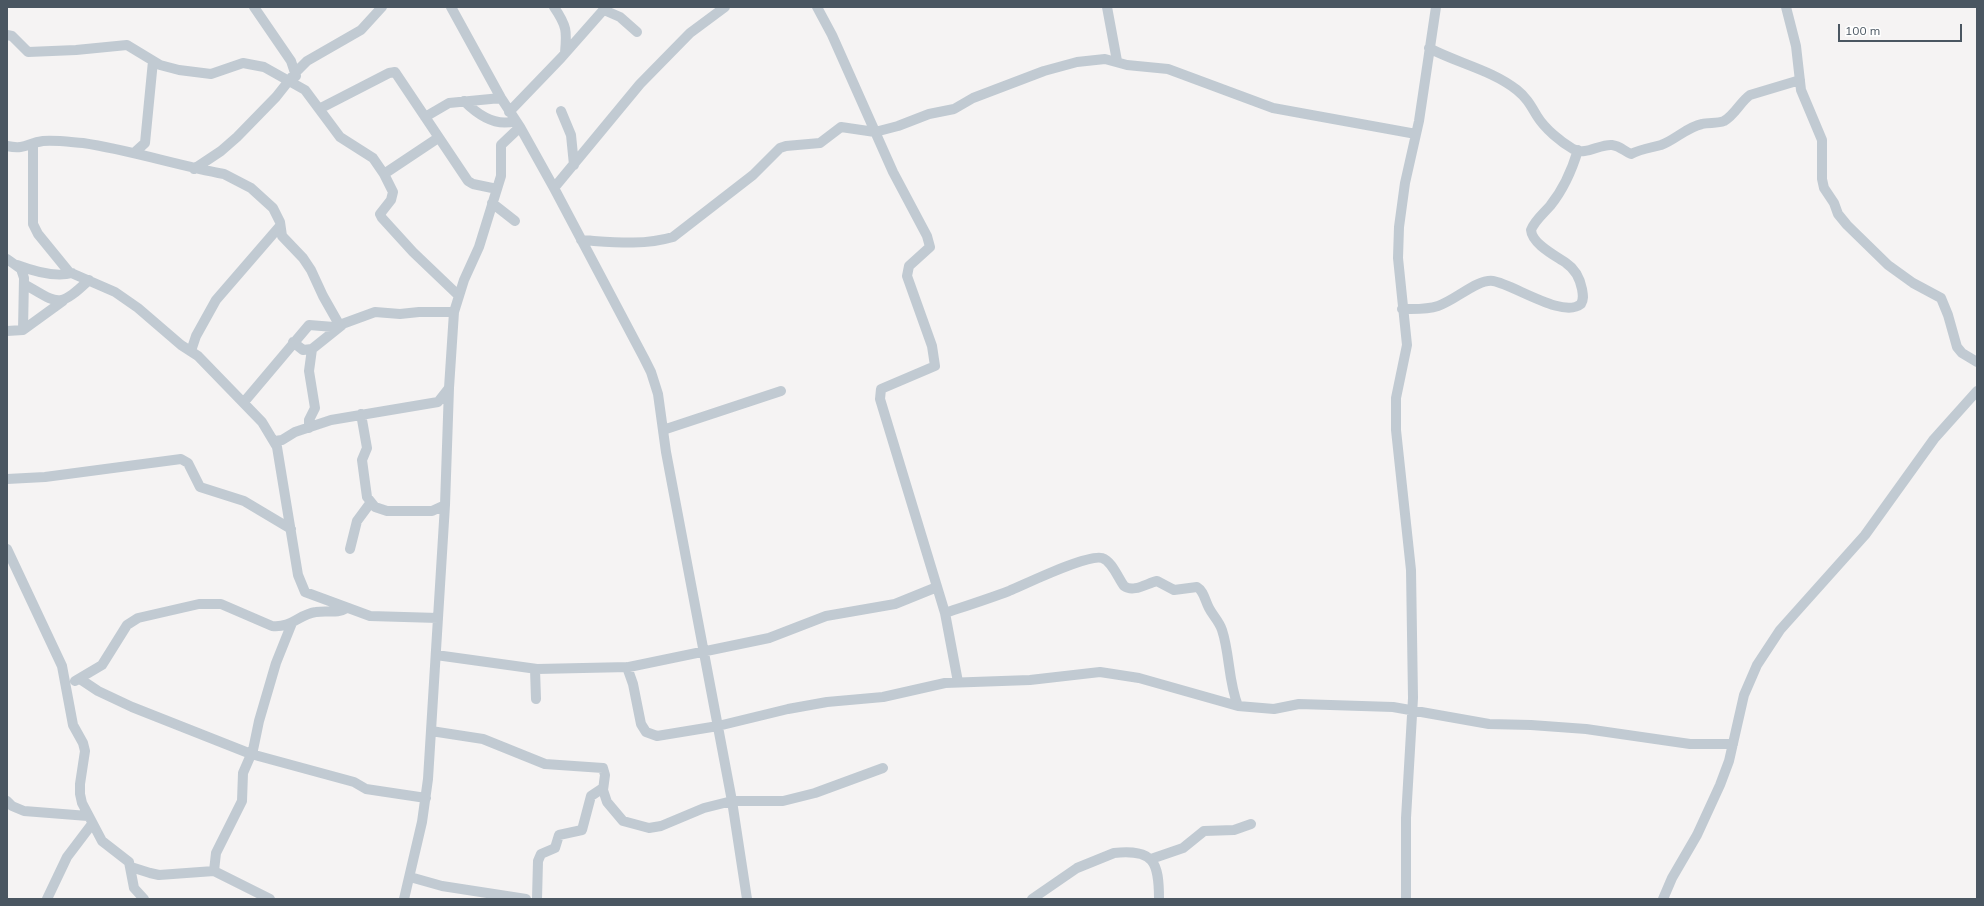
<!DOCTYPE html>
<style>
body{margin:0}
#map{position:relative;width:1984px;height:906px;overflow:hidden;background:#f5f3f3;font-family:Mulish,sans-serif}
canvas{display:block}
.frame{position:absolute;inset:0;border:8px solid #4a5661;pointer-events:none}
.scale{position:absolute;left:1838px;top:24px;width:124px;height:18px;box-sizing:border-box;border:2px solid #4a5661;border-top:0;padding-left:5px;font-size:12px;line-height:14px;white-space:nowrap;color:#4a5661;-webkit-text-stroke:3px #fff;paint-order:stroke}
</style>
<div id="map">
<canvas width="1984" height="906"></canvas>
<div class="frame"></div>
<div class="scale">100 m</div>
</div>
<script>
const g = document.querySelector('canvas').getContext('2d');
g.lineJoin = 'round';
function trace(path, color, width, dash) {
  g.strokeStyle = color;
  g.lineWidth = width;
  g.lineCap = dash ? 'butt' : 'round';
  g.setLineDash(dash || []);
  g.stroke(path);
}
const street = new Path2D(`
 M254,7L291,61L296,76
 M451,7L501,98L520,127L554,188L644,358L651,372L658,394L666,452L732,801L747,899
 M554,7C567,26 567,31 565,53
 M817,7L832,35L893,172L927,236L930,247L909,266L907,276L932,346L935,366L881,389L880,399L945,613L958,682
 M1107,7L1117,61
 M1786,7L1796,46L1801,90L1822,140V179L1824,188L1834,203L1838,214L1847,225L1888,265L1913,283L1941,298L1948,315L1957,347L1962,353L1977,362
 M604,10L620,17L637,32
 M7,35L12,36L28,52L76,50L127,45L160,65L179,70L211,74L243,63L264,67L305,90L340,137L373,158L384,174L393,192L391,200L380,214L382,218L413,252L458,295
 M1429,48C1457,63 1492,70 1517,90C1527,98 1531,106 1537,116C1545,129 1561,142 1573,149C1586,156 1599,144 1612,145C1620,146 1624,151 1631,154C1641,149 1650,148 1661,145C1675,140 1687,127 1702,124C1709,122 1717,124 1724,121C1735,115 1740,102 1750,95L1800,80
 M464,101C477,114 496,127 515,121
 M319,109L389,73L395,72L468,181L473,184L497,189
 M561,111L571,135L574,165
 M509,112L561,58L606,7
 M425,117L449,103L501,98
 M33,145V224L38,234L69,272L115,292L138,308L181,345L198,356L262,422L277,447L298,575L305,592L370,616L438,618
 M7,146C26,150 27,143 43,141C56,140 70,142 83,143C130,150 176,165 224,174L251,188L273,208L280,222L282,236L303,258L311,270L323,296L340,326
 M134,153L145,143L153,61
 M194,169L221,151L237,137L276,97L295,73L307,61L361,30L382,7
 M384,174L438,138
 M554,188L640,84L690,33L725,7
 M492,203L515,221
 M581,240C612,242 642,246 673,237L753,175L780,148L786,146L820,143L841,127L875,132L898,126L929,114L954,109L973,98L1044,71L1077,62L1105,59L1127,65L1168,69L1273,108L1416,134
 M7,259L21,269L24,278L23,330
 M17,265C33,271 55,278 72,273
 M24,284C59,304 58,309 89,280
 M1402,309C1414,309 1426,310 1438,306C1456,300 1477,279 1493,281C1513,284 1563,319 1581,304C1584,299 1583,295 1582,289C1580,279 1575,269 1566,263C1556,256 1532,244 1531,230C1535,220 1543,214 1550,206C1563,190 1572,170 1578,150
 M7,331L23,330L63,301
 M293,342L303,350L312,349L342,325
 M191,351L196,336L216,300L280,226
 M244,402L309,325L334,327L375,312L400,314L419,312H454
 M361,414L367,448L362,460L364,475L367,497L375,507L387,511H432L445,505
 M309,428V420L315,408L309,371L312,349
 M663,430L781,391
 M275,441L282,440L295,432L331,420L438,402L449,388
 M7,479L45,477L181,459L188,463L200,487L244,501L291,529
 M7,549L62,666L73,725L83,743L85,751L80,784V794L82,803L102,841L129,862L134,888L144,899
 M350,549L357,521L371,502
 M945,613C966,606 988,599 1009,591C1026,584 1087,554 1102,558C1112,561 1118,578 1124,586C1134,593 1147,583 1157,581L1174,590L1197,587C1204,591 1205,601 1209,608C1213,616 1219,621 1222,630C1230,654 1228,681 1238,706
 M436,655L537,669L629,667L769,638L826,616L895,604L937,587
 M627,667L633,684L641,724L646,732L657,736L718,726L788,709L827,702L883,697L945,683L1030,680L1100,672L1139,678L1238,706L1274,709L1299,704L1393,707L1489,724L1531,725L1586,729L1690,744H1733
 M535,669L536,699
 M80,679L98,691L132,707L251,754L354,782L366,789L426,798
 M75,681L102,665L127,625L138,618L199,604H221L272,626C292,628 299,614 316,612C328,610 337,614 347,608
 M431,731L483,739L545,764L603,768L605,775L603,790L607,802L623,821L649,828L661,826L704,808L732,801H783L815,793L883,768
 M7,801L12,806L24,811L88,816
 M1151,859L1183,848L1204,831L1234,830L1251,824
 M131,867L150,873L159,875L214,871L270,899
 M214,871L216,853L242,801L243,773L253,750L259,721L276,663L292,623
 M410,877L442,886L526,899
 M47,899L67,857L92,824
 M404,899L422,822L428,779L445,505L449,388L454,312L464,280L479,247L501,176V145L520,127
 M537,899L538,861L541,854L555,848L559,835L582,830L591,796L603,788
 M1032,899L1077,868L1114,853C1154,849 1159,862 1159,899
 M1406,899V818L1413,698L1411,570L1396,430V398L1407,345L1398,258L1399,227L1405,183L1419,121L1436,7
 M1663,899L1672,878L1697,835L1720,785L1729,761L1744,695L1757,665L1780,630L1865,535L1934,439L1977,391`);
trace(street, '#c1cad2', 10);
</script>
